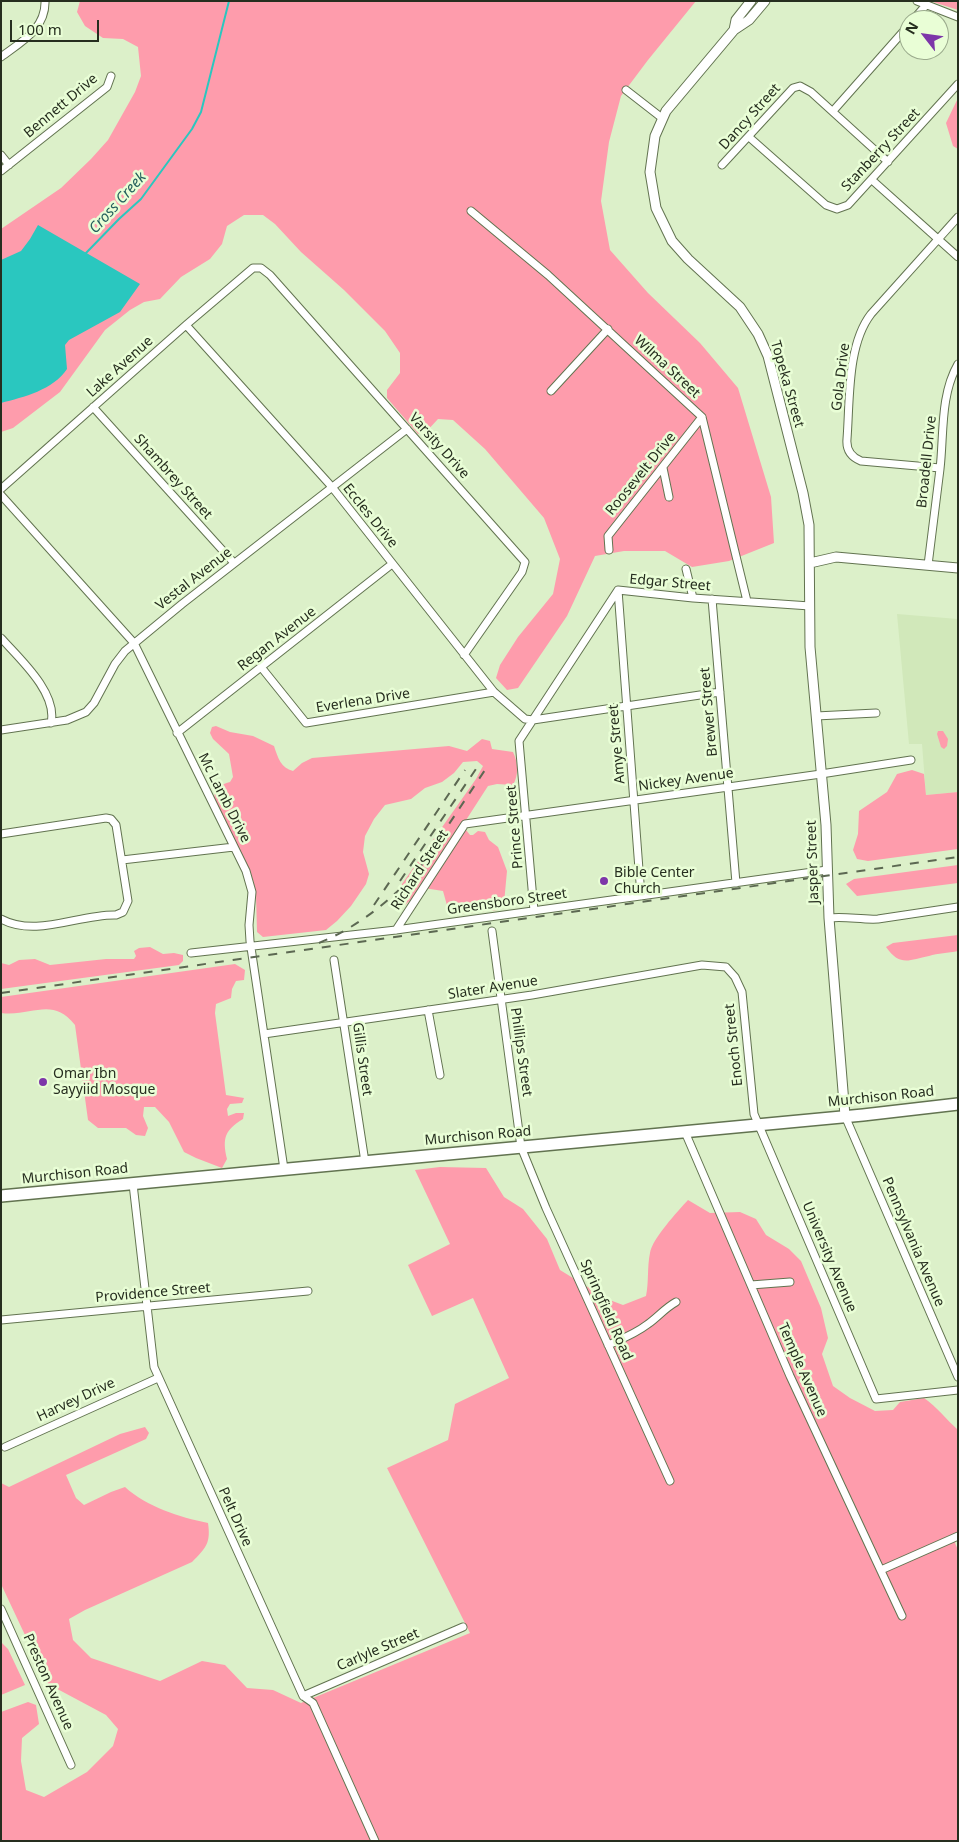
<!DOCTYPE html>
<style>
body{margin:0}
#map{position:relative;width:959px;height:1842px;overflow:hidden;background:#dcf0c9;font-family:"Noto Sans",sans-serif}
canvas{display:block}
.frame{position:absolute;inset:0;border:2px solid #262e1f;pointer-events:none}
.north{position:absolute;left:899px;top:10px;width:50px;height:50px;box-sizing:border-box;background:#e9fed6;border:1px solid #9bab8d;border-radius:50%;rotate:300deg;font-size:14px;font-weight:700;line-height:20px;text-align:center;color:#262e1f}
.north::after{content:'';display:block;margin:auto;width:18px;height:22px;background:#7d36a9;clip-path:polygon(50% 0,100% 100%,50% 72%,0 100%)}
.scale{position:absolute;left:10px;top:20px;width:89px;height:22px;box-sizing:border-box;border:2px solid #262e1f;border-top:0;padding-left:6px;font-size:15px;line-height:18px;white-space:nowrap;color:#262e1f;-webkit-text-stroke:4px #e9fed6;paint-order:stroke}
</style>
<div id="map">
<canvas width="959" height="1842"></canvas>
<div class="frame"></div>
<div class="north">N</div>
<div class="scale">100 m</div>
</div>
<script>
const g = document.querySelector('canvas').getContext('2d');
g.lineJoin = 'round';
function fillPath(path, color) {
  g.fillStyle = color;
  g.fill(path, 'evenodd');
}
function trace(path, color, width, dash) {
  g.strokeStyle = color;
  g.lineWidth = width;
  g.lineCap = dash ? 'butt' : 'round';
  g.setLineDash(dash || []);
  g.stroke(path);
}
function write(font, color, halo, rows, align = 'center') {
  g.font = font + ' "Noto Sans",sans-serif';
  g.lineWidth = 5;
  g.setLineDash([]);
  g.textBaseline = 'middle';
  g.strokeStyle = halo;
  g.fillStyle = color;
  for (const [text, x, y, turn = 0] of rows) {
    g.save();
    g.translate(x, y);
    g.rotate((+turn || 0) * Math.PI / 180);
    g.textAlign = isNaN(turn) ? turn : align;
    if (halo) g.strokeText(text, 0, 0);
    g.fillText(text, 0, 0);
    g.restore();
  }
}
const built = new Path2D(`
 M897,614L958,619V792L926,795L922,744H909Z`);
const green = new Path2D(`
 M80,1H696L648,60L621,96L609,142L601,201L610,250L648,293L700,343L738,388L771,497L774,543L729,561L692,567L665,551H624L595,556L567,616L518,688L507,690L496,678L500,665L518,637L553,594L560,559L544,518L485,449L453,420L438,419L426,432L418,434L387,398V390L400,373V353L385,331L344,290L301,252L275,224L263,215H244L227,226L222,244L210,259L181,277L160,299L144,302L130,310L105,330L60,392L13,428L1,432V229L61,188L91,159L108,140L135,92L141,76L138,47L123,39L103,38L85,26L77,12Z
 M930,1H958V10Z
 M958,98V149L953,146L946,123Z
 M216,726L230,732L253,736L274,746C278,758 281,768 293,771L302,763L312,758L449,746L467,751L482,739L490,741L492,749L513,752C518,762 519,775 513,785L497,784L488,786L448,848L460,832L466,830L470,835H473L478,831L485,832L489,840L498,847L507,871L504,903L497,910L455,914L448,909L443,891L424,888L405,905L399,903L397,899L402,884L476,779L483,766L477,761L463,762L454,773L442,782L425,788L411,799L385,805L374,819L365,836L363,852L369,874L366,884L351,906L337,921L326,930L263,937L257,932L256,894L253,880L214,799C215,787 220,785 230,782L233,777L229,754L213,739L210,733L212,727Z
 M938,731H943L948,739L947,746L944,749L941,747L937,734Z
 M912,770L924,774L926,795L958,792V849L868,861L857,859L853,850L858,834L859,811L887,792L897,774Z
 M958,865V883L857,896L846,884L854,879Z
 M958,935V951C948,953 938,953 929,956C909,960 900,967 886,947L893,943Z
 M150,947L163,954L174,953L183,955V961L179,965L1,989V963L9,965L19,960L35,959L50,965L106,959H134L136,956L134,951L139,948Z
 M235,964L245,970L244,980L236,981L232,989L231,998L216,1004L215,1013L226,1095L244,1098L242,1103L230,1104L227,1109L228,1116L236,1113H244L243,1119C225,1130 222,1138 227,1159L222,1168L196,1158L184,1152L169,1122L155,1107H144L143,1116L148,1128L145,1136L136,1135L126,1128H98L88,1120L75,1025C52,996 32,1017 1,1013V997Z
 M440,1167L486,1168L504,1197L523,1209L547,1239L560,1270L607,1299L623,1305L646,1296C649,1282 647,1267 650,1253C652,1239 678,1211 688,1200L710,1213L740,1212L756,1219L766,1235L789,1249L801,1261L821,1308L828,1338L822,1354L833,1386L850,1398L875,1411L893,1410L900,1402L924,1398C937,1407 946,1419 958,1430V1538L955,1543L958,1550V1841H1V1712L28,1702L36,1705L39,1724L22,1738L21,1761L26,1790L44,1797L87,1772L113,1746L118,1729L106,1715L48,1684L1,1584V1483L9,1487L120,1434L145,1427L149,1433L146,1439L66,1475L76,1498L84,1505L111,1492L125,1487C147,1507 179,1517 208,1523C211,1543 206,1548 192,1562L85,1610L69,1619L73,1640L91,1658L160,1681L202,1661L225,1665L247,1688L273,1690L301,1703L470,1633L387,1468L448,1440L455,1404L509,1378L473,1298L432,1316L408,1265L450,1244L415,1170Z
 M1,1642L8,1649L25,1685L1,1695Z`);
const water = new Path2D(`
 M38,225L140,284L120,312L69,340L65,345L67,369C53,390 24,397 1,403V260L21,251L30,239Z`);
const stream = new Path2D(`
 M86,253L119,219L141,199L192,129L201,112L229,1`);
const minor = new Path2D(`
 M917,1L958,17
 M913,20L926,5
 M1,57C21,42 46,29 45,1
 M626,90L662,118
 M833,111L909,25
 M749,137L826,205L837,209L848,205L958,84
 M1,155L9,165
 M722,165L793,88L800,86L811,92L888,162
 M1,171L107,87L111,76
 M872,180L958,257
 M471,211L548,275L702,417L747,601
 M186,325L332,487L494,692L525,719L533,720L720,692
 M551,391L608,329
 M93,407L234,563
 M663,468L669,497
 M940,468L861,461C851,457 846,450 847,439C850,400 847,345 871,314L958,217
 M1,489L186,325L253,268H261L270,275L525,562L522,572L464,655
 M1,495L134,643L246,871L252,892L249,925L250,941L284,1169
 M609,550L608,536L702,417
 M928,565C932,533 936,501 940,469C944,435 940,395 958,364
 M686,569L693,598
 M618,590L641,896
 M712,599L736,883
 M1,638C19,658 58,693 51,723
 M261,667L306,723L494,692
 M816,716L876,713
 M1,730L67,720L86,712L94,703L115,664L125,651L182,604L407,429
 M177,733L392,564
 M1,834L106,818L111,819L116,825L128,901L123,912L116,915C78,914 37,938 1,919
 M122,860L234,847
 M534,911L519,741L618,590L693,598L810,606
 M829,918C846,916 861,920 878,919L958,907
 M396,930L465,824L821,774L911,760
 M492,931L521,1147L546,1208L670,1481
 M191,953L396,930L827,870
 M334,960L365,1162
 M428,1010L440,1075
 M264,1034L532,995L702,965L726,967L735,977L742,992L754,1114L876,1399L958,1390
 M845,1116L958,1377
 M685,1132L790,1376L902,1616
 M133,1184L154,1367L303,1696L313,1703L375,1841
 M751,1285L790,1282
 M1,1320L308,1291
 M608,1345C622,1339 635,1334 648,1324C658,1317 665,1308 676,1302
 M5,1447L158,1378
 M881,1570L958,1536
 M1,1609L71,1765
 M303,1696L463,1627`);
const tertiary = new Path2D(`
 M765,1L749,20L734,30L666,111L655,136L650,172L656,208L672,241L688,259L740,307L758,334L768,356L803,493L809,525L810,647L826,825L829,918L845,1116
 M734,30L736,20L751,1
 M810,563L836,557L958,568`);
const primary = new Path2D(`
 M1,1196L863,1115L958,1104`);
const rail = new Path2D(`
 M400,881L478,766
 M374,905L465,770
 M319,943C358,927 395,898 421,866L489,764
 M1,993L958,857`);
const markers = [
 [604,881,5,"#7d36a9"],
 [43,1082,5,"#7d36a9"]
];
const streetNames = [
 ["Bennett Drive",61,106,-40],
 ["Dancy Street",750,117,-48],
 ["Stanberry Street",881,150,-47],
 ["Lake Avenue",120,367,-42],
 ["Wilma Street",667,367,43],
 ["Gola Drive",841,377,-83],
 ["Topeka Street",787,384,74],
 ["Varsity Drive",439,446,48],
 ["Broadell Drive",927,462,-84],
 ["Roosevelt Drive",641,474,-51],
 ["Shambrey Street",173,477,48],
 ["Eccles Drive",370,516,51],
 ["Vestal Avenue",194,579,-38],
 ["Edgar Street",670,583,5],
 ["Regan Avenue",277,639,-38],
 ["Everlena Drive",363,701,-9],
 ["Brewer Street",709,712,-95],
 ["Amye Street",617,744,-95],
 ["Nickey Avenue",686,780,-8],
 ["Mc Lamb Drive",224,798,63],
 ["Prince Street",515,827,-95],
 ["Jasper Street",813,862,-92],
 ["Richard Street",420,870,-57],
 ["Greensboro Street",507,902,-8],
 ["Slater Avenue",493,988,-9],
 ["Enoch Street",734,1045,-96],
 ["Phillips Street",521,1052,82],
 ["Gillis Street",362,1059,82],
 ["Murchison Road",881,1097,-6],
 ["Murchison Road",478,1136,-5],
 ["Murchison Road",75,1174,-6],
 ["Pennsylvania Avenue",913,1242,67],
 ["University Avenue",829,1257,67],
 ["Providence Street",153,1293,-5],
 ["Springfield Road",606,1310,66],
 ["Temple Avenue",802,1370,66],
 ["Harvey Drive",76,1400,-25],
 ["Pelt Drive",235,1517,66],
 ["Carlyle Street",378,1650,-23],
 ["Preston Avenue",48,1682,66]
];
const poiNames = [
 ["Bible Center",614,873],
 ["Church",614,889],
 ["Omar Ibn",53,1074],
 ["Sayyiid Mosque",53,1090]
];
const waterNames = [
 ["Cross Creek",118,203,-48]
];
fillPath(built, '#d1e8ba');
fillPath(green, '#fe9cac');
fillPath(water, '#2ac7bf');
trace(stream, '#2ac7bf', 2);
trace(minor, '#627350', 9);
trace(tertiary, '#627350', 11);
trace(primary, '#627350', 14);
trace(minor, '#fff', 7);
trace(tertiary, '#fff', 9);
trace(primary, '#fff', 11);
trace(rail, '#5c6852', 2, [9, 9]);
for (const [x, y, r, color] of markers) {
  const dot = new Path2D();
  dot.arc(x, y, r, 0, 2 * Math.PI);
  g.fillStyle = color;
  g.fill(dot);
  trace(dot, '#e9fed6', 2);
}
write('14px', '#262e1f', '#e9fed6', streetNames);
write('14px', '#262e1f', '#e9fed6', poiNames, 'left');
write('italic 15px', '#26605d', '#e9fed6', waterNames);
</script>
